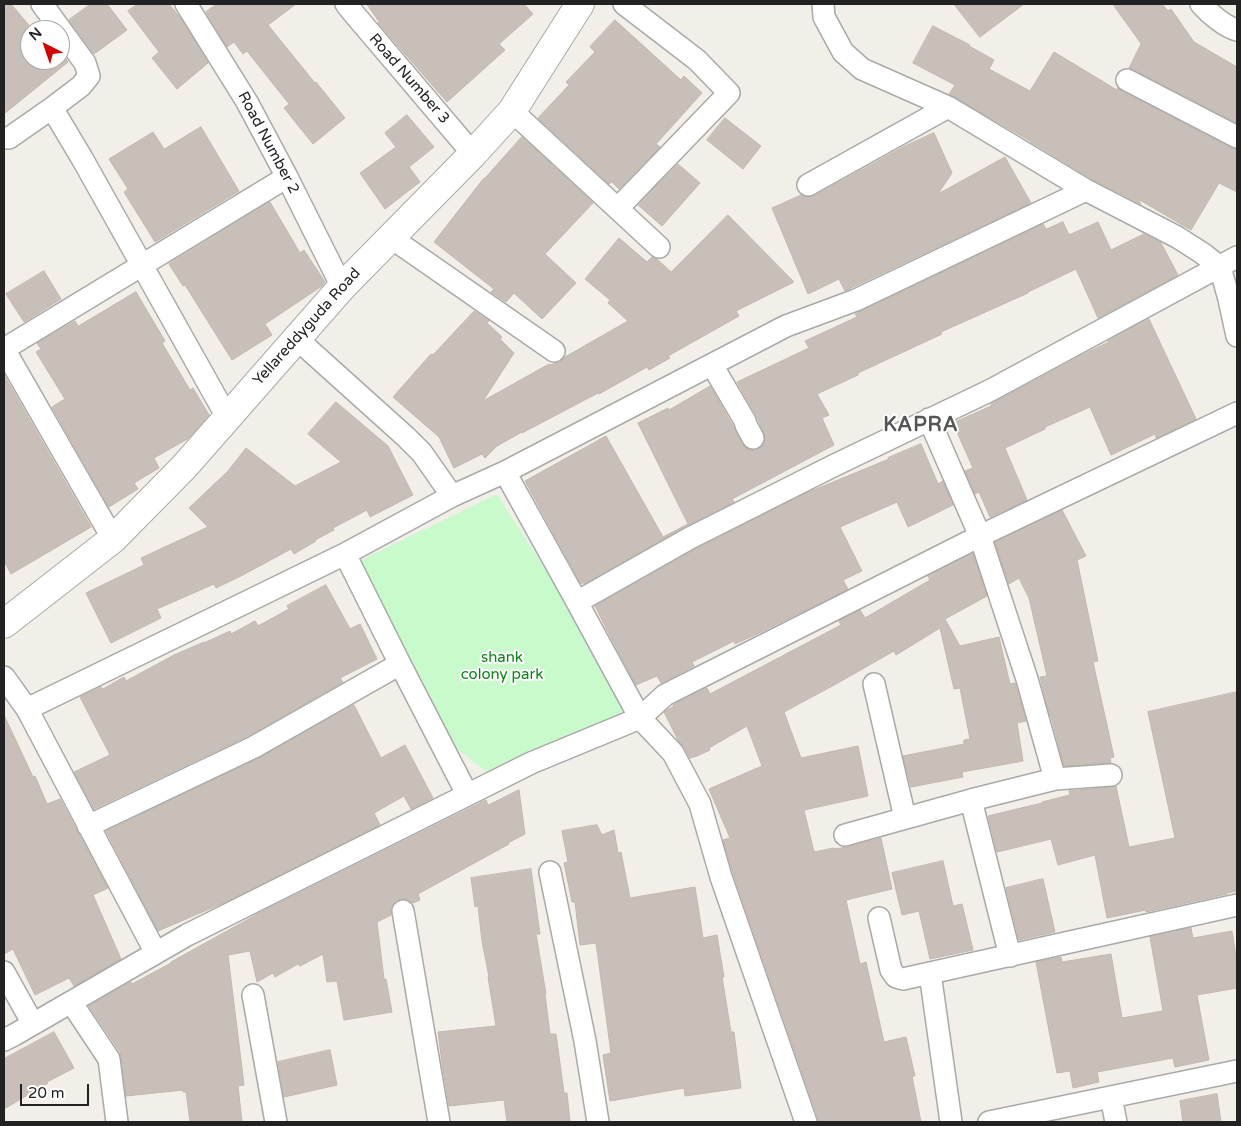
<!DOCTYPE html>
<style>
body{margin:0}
#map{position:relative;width:1241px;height:1126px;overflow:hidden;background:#f2efe9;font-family:"Varela Round",sans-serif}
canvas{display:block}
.frame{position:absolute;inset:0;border:5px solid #222;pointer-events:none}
.north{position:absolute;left:20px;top:20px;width:50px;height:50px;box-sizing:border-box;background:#fff;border:1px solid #a7a7a7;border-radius:50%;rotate:319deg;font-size:14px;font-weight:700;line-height:20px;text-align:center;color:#222}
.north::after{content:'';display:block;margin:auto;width:18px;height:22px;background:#d40000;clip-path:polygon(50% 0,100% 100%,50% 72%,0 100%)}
.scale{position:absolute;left:20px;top:1084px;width:69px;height:22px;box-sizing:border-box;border:2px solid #222;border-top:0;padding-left:6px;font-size:15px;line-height:18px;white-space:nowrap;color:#222;-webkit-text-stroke:4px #fff;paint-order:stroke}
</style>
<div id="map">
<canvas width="1241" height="1126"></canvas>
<div class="frame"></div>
<div class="north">N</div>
<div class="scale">20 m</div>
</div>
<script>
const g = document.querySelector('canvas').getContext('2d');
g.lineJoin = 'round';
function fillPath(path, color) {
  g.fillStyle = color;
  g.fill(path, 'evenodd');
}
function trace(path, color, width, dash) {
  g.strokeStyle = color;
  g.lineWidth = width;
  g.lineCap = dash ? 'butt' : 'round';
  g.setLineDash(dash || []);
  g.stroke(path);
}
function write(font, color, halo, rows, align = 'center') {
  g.font = font + ' "Varela Round",sans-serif';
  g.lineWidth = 4;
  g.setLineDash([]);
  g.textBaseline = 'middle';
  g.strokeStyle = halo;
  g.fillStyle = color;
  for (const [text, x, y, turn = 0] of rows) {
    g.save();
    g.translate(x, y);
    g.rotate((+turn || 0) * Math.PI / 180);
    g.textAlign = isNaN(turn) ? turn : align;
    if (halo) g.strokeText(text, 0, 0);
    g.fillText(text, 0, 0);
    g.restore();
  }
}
const park = new Path2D(`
 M497,494L640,718L487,772L436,733L351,565Z`);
const building = new Path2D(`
 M4,4H11L33,30H30V60H58L60,62V50L68,62L4,114Z
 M91,4H107L127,30L94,54L69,20Z
 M138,4H169L182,20L208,63L177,89L152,58L159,52L128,11Z
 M217,4H296L268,25L315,83L316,82L345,118L313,144L284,108L289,104L247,51L243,54L234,42L227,47L206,12Z
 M367,4H524L533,14L499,44L505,50L447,102L378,23L379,22Z
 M954,4H1024L980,37Z
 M1113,4H1162L1168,11L1171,9L1194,42L1237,67V123L1133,69L1129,68L1141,44Z
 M615,20L681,80L684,76L702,93L656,144L660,147L619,189L612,182L609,184L538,118L569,85L566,82L595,52L590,47Z
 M933,26L970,45L969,46L994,60L989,69L1030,91L1054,52L1117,90L1118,88L1121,91L1231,148L1237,149V192L1219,183L1191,230L1138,199L1141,204L1092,179L1031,142H1032L949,94L955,85L913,63Z
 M407,115L434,147L409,167L420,182L385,209L360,173L396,147L385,133Z
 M725,118L761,146L743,169L707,140Z
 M201,127L239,191L155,242L124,192L128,189L109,159L153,132L164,149Z
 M934,133L952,173L938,194L1005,157L1031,203L851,288L845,291L839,279L808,294L772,208L801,195L807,197L814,196L905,146Z
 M522,137L593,203L545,254L576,283L542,319L514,293L506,302L491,292L494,289L434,242L484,178V179Z
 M678,164L700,183L662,226L638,205Z
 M270,202L300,253L304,250L325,282L322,286L265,324L272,335L232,360L185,285L183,286L169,264Z
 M728,215L794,282L736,311L739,316L668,356L670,358L649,370L647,367L599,394L598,393L522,433V432L497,446L485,458L482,454L454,468L439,437L393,397L431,354L433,355L474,311L489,321L487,323L502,337L500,339L514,353L483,401L549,364L550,365L560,362L565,357L628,321L608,303L610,300L585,279L619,238L647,262L652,257L657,259L671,272Z
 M1063,222L1069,235L1098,222L1111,250L1144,234L1161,243L1178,275L1098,318L1076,269L1028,292V293L941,332L942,334L858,373V375L817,394L829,415L822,418L834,445L732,499L734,502L684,527L584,584V582L581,584L525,481L606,436L663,537L688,524L638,423L668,408L669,410L710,386L733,426L742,444L747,449L753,450L758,449L764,444L765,438L764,433L756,415L737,382L809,348L805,341L857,317L855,314L1043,224L1046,229Z
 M44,271L61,299L24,322L6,294Z
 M136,292L165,341L162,343L190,390L193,388L209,415L189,438L154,458L159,468L134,483L138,489L109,507L52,407L65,399L36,352L41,349L37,343L75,321L78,326Z
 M1149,319L1196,419L1156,438L1155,434L1111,455L1090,407L1045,427V429L1005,448L1027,500L990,517L979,492L975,494L965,471L973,468L953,423L991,406V404L1088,352L1109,342L1108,341Z
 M4,375L91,527L11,574L4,561Z
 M336,402L388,446L413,495L370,517L367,510L333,528L334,530L315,540L316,541L294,554L291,549L241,576L216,588L214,584L157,609L161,618L111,643L86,593L144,565L141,558L208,527L189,508L228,471L246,448L295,486L341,462L308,434Z
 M921,444L938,484L943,481L953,505L908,527L897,502L840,527L862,571L843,580L848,589L757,634L735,644L734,641L692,662L694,666L661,683L657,676L636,685L609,634L595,606L696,549L804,494L889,459L888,458Z
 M1062,510L1086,556L1077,560L1098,661L1093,662L1114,757L1110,758L1111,763L1064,766L1051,716H1050L1040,677L1047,676L1029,598L1019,578L1009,584L995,543Z
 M973,554L987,596L945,619L960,646L999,637L1010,684L1015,683L1026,721L1017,723L1023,761L962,772L963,777L911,787L903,756L964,744V740L970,739L960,688L954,689L940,628L896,655L894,651L836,684L784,712L801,758L858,746L868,796L804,810L814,852L834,848V849L848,847L881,838L892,889L846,900L860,964L866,962L884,1042L906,1037L915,1076H912L921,1122H818V1118L733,873L723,840L730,838L709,789L762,766L747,726L709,748L710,750L697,756L690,758L684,747L679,742L664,712L674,706L673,705L707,688L710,694L841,625L839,621L860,610L865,618L930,580L928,576Z
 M326,585L350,629L360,624L377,659L340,678L343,682L248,736L94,809L74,772L110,755L80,697L101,687L103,689L124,677L126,681L174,655L204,642V643L230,631L231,634L255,621L258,626L289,609L287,606Z
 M1237,692V891L1227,893V894L1146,912V910L1107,918L1095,855L1058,865L1051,839L997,852L988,816L1042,803V802L1070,795L1069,791L1112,787L1116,786L1129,847L1175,838L1148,712Z
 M354,705L381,758L405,745L433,798L411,809L404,796L374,813L380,825L228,901L158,931L106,831L259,758Z
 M4,715L33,777L35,776L47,804L60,799L108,888L93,895L121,959L74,986L69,978L35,995L13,949L4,954Z
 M519,790L525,834L508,843L509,844L418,894L420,900L413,903L407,899H400L395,901L391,907V915L377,922L384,979H386L392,1012L344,1020L337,981L327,982L323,954L300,966L298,964L275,977L273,973L257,982L250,951L228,955L244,1085L238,1086L242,1122H190L186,1092H183V1090L126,1096L121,1057L120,1052L89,1006L131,982L132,984L171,963V962L263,911L486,800L488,805Z
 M597,825L602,835L614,830L618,853L621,852L630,898L695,887L703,938L717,935L724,977H722L731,1032H734L741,1088L685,1096L684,1088L610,1101L603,1055L611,1053L596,943L580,945L575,902H572L564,863L568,862L562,831Z
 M943,861L953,906L962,904L973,950L930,959L919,911L902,915L892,873Z
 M531,869L540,934H536L546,994H545L550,1034H556L564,1093H567L570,1122H507L504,1100L449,1106L442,1063L438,1032L496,1026L488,977H489L482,941L478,906L475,907L471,878Z
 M1043,879L1055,932L1019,940L1006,888Z
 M1191,928L1193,938L1232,931L1237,963V988L1197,995L1209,1060L1175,1067L1173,1058L1097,1072L1099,1082L1073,1088L1070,1071L1057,1073L1036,962L1061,957L1062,962L1111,954L1122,1018L1163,1011L1150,937Z
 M54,1032L74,1068L47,1082L48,1083L4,1109V1059Z
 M330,1050L337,1085L284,1097L278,1062Z
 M1217,1094L1221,1122H1183L1180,1101Z`);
const minor = new Path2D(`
 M186,4L247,102L287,177L342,287
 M346,4L355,15L473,154
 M823,4L824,17L843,52L862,69L948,107L1086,190L1177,237L1202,253L1220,267L1229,299L1237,336
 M1201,4C1209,13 1225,27 1237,30
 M1127,80L1237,137
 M52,108L83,160L227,417
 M512,111L659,247
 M4,138H9L52,108L81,86L89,76L85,63L42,4
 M808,185L948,107
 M618,208L729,93L697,60L624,4
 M390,237L554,351
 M297,339L406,437L422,453L452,496L505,472L577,602L640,718L673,753L700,804L721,877L806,1122
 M712,365L745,421L746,425L753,438
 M929,419L980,536L1027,679L1055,779
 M505,472L786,326L856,300L1086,190
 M113,539L4,349L287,177
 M345,554L452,496
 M577,602L690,538L833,466L991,390L1237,257
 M400,664L467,794
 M4,677L27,709L156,953
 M874,684L905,818
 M27,709L345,554L400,664L254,747L88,826
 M971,800L1010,956
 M845,835L971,800L1055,779L1111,775
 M550,872L585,1041L598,1122
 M403,911L439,1122
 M879,918L891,970L896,977L903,979L930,973L951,1122
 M4,972L33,1024
 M930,973L1237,905
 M253,995L276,1122
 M71,1002L109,1059L117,1122
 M4,1040L14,1035L187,935L531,763L640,718L665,695L980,536L1237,413
 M1111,1097L1116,1122
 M989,1122L1237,1071`);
const tertiary = new Path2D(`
 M4,624L113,539L184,467L342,287L473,154L512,111L580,4`);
const streetNames = [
 ["Road Number 3",409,79,49],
 ["Road Number 2",268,143,62],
 ["Yellareddyguda Road",307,327,-48]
];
const parkNames = [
 ["shank",502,658],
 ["colony park",502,675]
];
const districtNames = [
 ["KAPRA",921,426]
];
fillPath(park, '#c8facc');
fillPath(building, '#c7bfb8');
trace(building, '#c4b6ab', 1);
trace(minor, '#a9a9a9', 24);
trace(tertiary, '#a9a9a9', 30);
trace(minor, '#fff', 21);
trace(tertiary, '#fff', 28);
write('15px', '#222', '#fff', streetNames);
write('15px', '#0c8416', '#fff', parkNames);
g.letterSpacing = '1px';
write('bold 20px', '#555', '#fff', districtNames);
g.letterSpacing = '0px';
</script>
